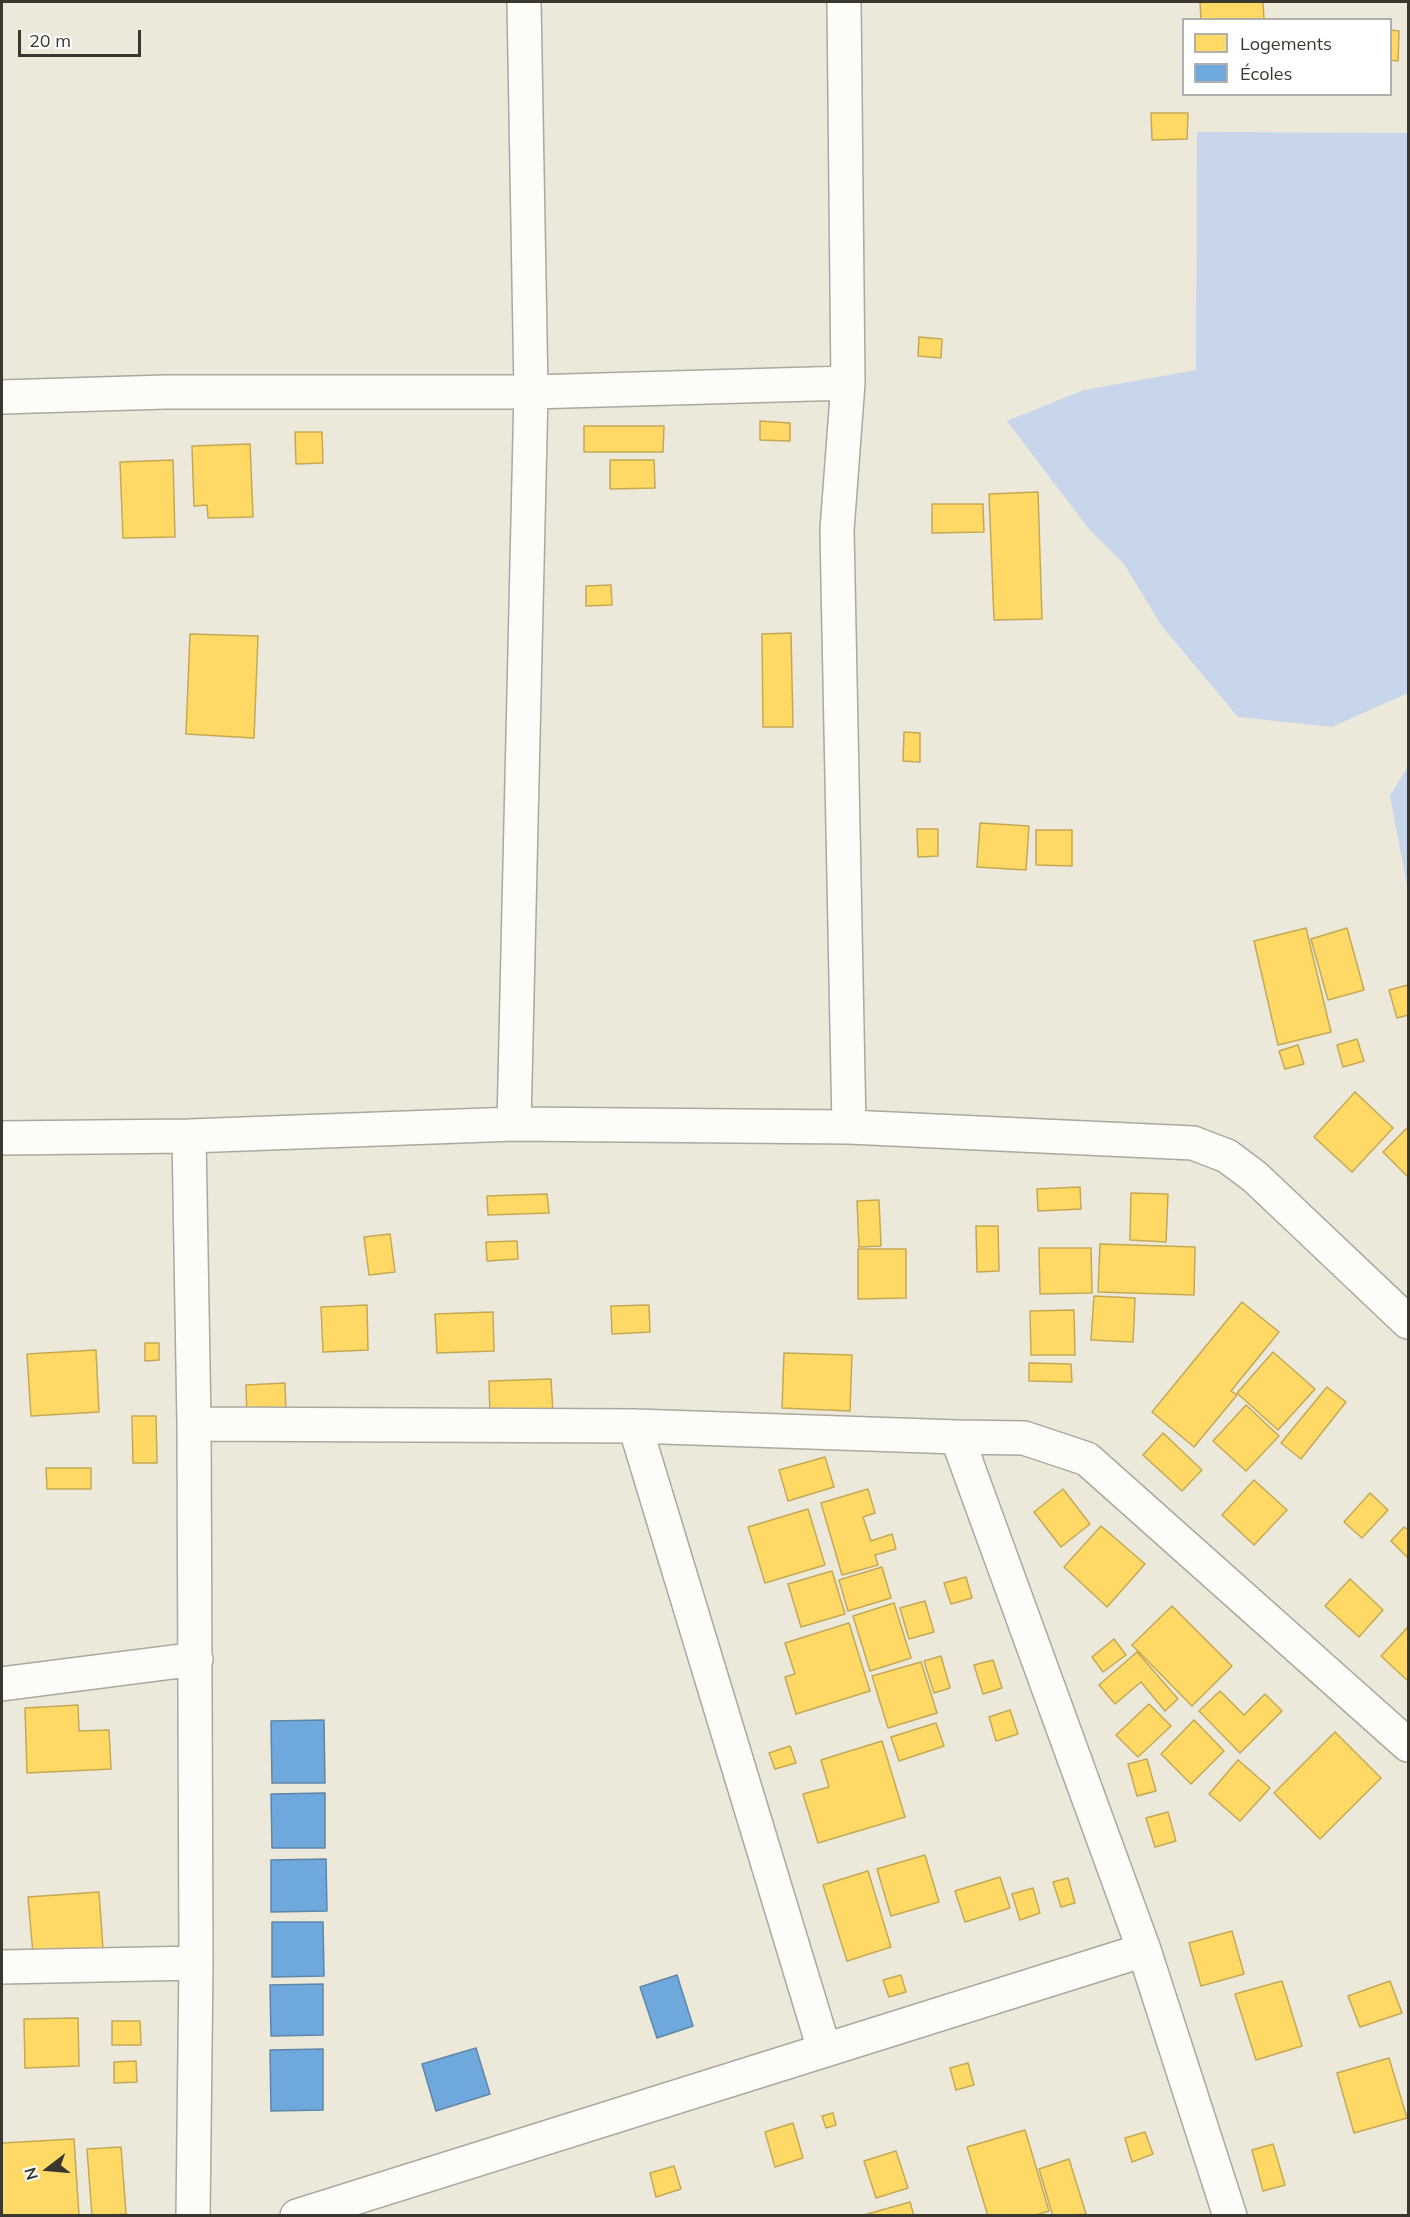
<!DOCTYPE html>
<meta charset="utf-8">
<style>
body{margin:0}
#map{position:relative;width:1410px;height:2217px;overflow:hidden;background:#ece8da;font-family:Mulish,sans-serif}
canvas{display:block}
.frame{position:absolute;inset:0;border:3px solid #3a382e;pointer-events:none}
.legend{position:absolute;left:1182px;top:18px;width:210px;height:78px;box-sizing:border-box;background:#fff;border:2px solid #b0afab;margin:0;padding:8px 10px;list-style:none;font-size:18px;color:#3a382e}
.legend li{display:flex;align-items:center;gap:12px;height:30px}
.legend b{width:30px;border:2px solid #b0afab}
.north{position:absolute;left:18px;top:2139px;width:60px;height:60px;-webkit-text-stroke:4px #fff;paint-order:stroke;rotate:254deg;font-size:16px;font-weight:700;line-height:24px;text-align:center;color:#3a382e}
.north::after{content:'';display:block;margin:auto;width:21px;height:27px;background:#3a382e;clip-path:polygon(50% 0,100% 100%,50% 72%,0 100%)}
.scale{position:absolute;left:18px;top:30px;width:123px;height:27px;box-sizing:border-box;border:3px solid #3a382e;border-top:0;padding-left:8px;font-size:18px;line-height:21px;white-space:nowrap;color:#3a382e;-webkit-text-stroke:4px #fff;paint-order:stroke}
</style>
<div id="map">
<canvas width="1410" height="2217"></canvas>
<div class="frame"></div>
<ul class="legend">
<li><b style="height:16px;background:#ffd966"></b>Logements</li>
<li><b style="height:16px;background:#6fa8dc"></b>Écoles</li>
</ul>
<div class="north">N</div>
<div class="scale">20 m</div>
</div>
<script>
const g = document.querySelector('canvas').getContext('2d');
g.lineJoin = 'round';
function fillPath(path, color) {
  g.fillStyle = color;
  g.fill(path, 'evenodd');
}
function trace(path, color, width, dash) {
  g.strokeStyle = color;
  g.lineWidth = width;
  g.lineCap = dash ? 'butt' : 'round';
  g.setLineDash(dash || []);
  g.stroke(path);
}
const water = new Path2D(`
 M1197,132L1408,133V693L1332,727L1238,717L1161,625L1124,564L1089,529L1007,421L1084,390L1196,370Z
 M1408,766V891L1390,796Z`);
const homes = new Path2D(`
 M1200,2H1263L1264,20H1201Z
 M1390,30L1399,31L1398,61L1390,60Z
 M1151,113H1188L1187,139L1152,140Z
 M919,337L942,339L941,358L918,356Z
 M760,421L790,423V441L760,440Z
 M584,426H664L663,452H584Z
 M295,432H322L323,463L296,464Z
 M250,444L253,517L208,518L207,505L194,506L192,446Z
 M173,460L175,537L123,538L120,462Z
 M610,460H654L655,488L610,489Z
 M1038,492L1042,619L994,620L989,494Z
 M932,504H983L984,532L932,533Z
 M611,585L612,605L586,606V586Z
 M791,633L793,727H763L762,634Z
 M190,634L258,636L254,738L186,734Z
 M904,732L920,733V762L903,761Z
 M980,823L1029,826L1026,870L977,867Z
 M917,829H938V856L918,857Z
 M1036,830H1072V866L1036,865Z
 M1306,928L1331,1032L1278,1045L1254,941Z
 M1347,928L1364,990L1328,1000L1311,939Z
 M1408,985V1015L1397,1018L1389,990Z
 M1357,1039L1364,1061L1343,1067L1337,1045Z
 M1298,1045L1304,1064L1285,1069L1279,1051Z
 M1355,1092L1393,1128L1352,1172L1314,1137Z
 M1408,1127V1177L1383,1152Z
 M1080,1187L1081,1209L1038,1211L1037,1189Z
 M1131,1193L1168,1194L1166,1242L1130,1240Z
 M547,1194L549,1213L488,1215L487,1196Z
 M879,1200L881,1246L859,1247L857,1201Z
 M976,1226H998L999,1271L977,1272Z
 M390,1234L395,1272L369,1275L364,1237Z
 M517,1241L518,1259L487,1261L486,1242Z
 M1100,1244L1195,1247L1194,1295L1098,1292Z
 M1039,1248H1091L1092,1293L1040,1294Z
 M858,1249H906V1298L858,1299Z
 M1094,1296L1135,1298L1133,1342L1091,1340Z
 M1242,1302L1279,1332L1231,1391L1237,1395L1194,1447L1152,1412Z
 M367,1305L368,1350L323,1352L321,1307Z
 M649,1305L650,1332L612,1334L611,1306Z
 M1074,1310L1075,1355H1031L1030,1311Z
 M493,1312L494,1351L437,1353L435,1314Z
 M145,1343H159V1360L145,1361Z
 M96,1350L99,1412L31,1416L27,1354Z
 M1273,1352L1315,1389L1278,1430L1237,1393Z
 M784,1353L852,1355L850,1411L782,1408Z
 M1029,1363L1071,1364L1072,1382L1029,1381Z
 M551,1379L553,1413L490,1415L489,1381Z
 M285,1383L286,1417L247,1419L246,1385Z
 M1327,1387L1346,1402L1301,1459L1281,1443Z
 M1246,1405L1279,1436L1246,1471L1213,1441Z
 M132,1416H156L157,1463H133Z
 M1163,1433L1202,1470L1182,1491L1143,1455Z
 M825,1457L834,1487L788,1501L779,1470Z
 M46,1468H91V1489H47Z
 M1254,1480L1287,1510L1254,1545L1222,1515Z
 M868,1489L875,1513L863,1517L871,1541L892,1534L896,1549L875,1555L878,1565L842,1575L821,1503Z
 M1063,1489L1090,1524L1061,1547L1034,1512Z
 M1370,1493L1388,1510L1362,1538L1344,1522Z
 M808,1509L825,1565L765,1583L748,1527Z
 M1101,1526L1145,1564L1107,1607L1064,1567Z
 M1404,1527L1408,1530V1558L1391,1541Z
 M882,1567L891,1598L848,1611L839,1580Z
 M832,1571L845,1614L801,1627L788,1584Z
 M966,1577L972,1598L951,1604L944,1583Z
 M1350,1579L1383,1610L1359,1637L1325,1606Z
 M925,1601L934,1632L909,1639L900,1608Z
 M894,1603L911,1658L870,1671L853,1616Z
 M1172,1606L1232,1666L1192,1706L1132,1645Z
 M849,1623L870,1691L796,1714L785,1677L795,1674L785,1643Z
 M1407,1628L1408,1630V1681L1381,1656Z
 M1114,1639L1126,1655L1103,1672L1092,1657Z
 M1137,1652L1178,1699L1165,1711L1141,1682L1115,1704L1099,1685Z
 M941,1656L950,1688L934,1693L924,1661Z
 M993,1660L1002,1688L983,1694L974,1665Z
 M921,1662L937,1713L888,1728L872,1676Z
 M1220,1691L1244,1715L1265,1694L1282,1711L1240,1753L1199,1711Z
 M1149,1704L1171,1726L1138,1757L1116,1735Z
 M78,1705L79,1731L109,1730L111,1769L27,1773L25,1708Z
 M1010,1710L1018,1734L996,1741L989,1717Z
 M1194,1720L1224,1751L1191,1784L1161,1754Z
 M936,1723L944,1746L899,1761L891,1737Z
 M1335,1732L1381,1778L1320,1839L1274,1793Z
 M882,1741L905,1817L818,1843L803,1794L829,1787L821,1760Z
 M790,1746L796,1763L775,1769L769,1753Z
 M1147,1759L1156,1791L1137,1796L1128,1764Z
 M1238,1760L1270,1788L1240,1821L1209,1794Z
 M1168,1812L1176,1841L1155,1847L1146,1818Z
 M925,1855L939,1902L891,1916L877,1869Z
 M868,1871L891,1947L847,1961L823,1885Z
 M1000,1877L1010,1908L965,1922L955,1891Z
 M1068,1878L1075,1903L1061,1907L1053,1882Z
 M1033,1888L1040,1913L1020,1920L1012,1894Z
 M99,1892L103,1949L33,1954L28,1897Z
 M1232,1931L1244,1974L1201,1986L1189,1943Z
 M901,1975L906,1992L889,1997L883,1980Z
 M1282,1981L1302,2046L1256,2060L1235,1994Z
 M1390,1981L1402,2013L1360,2027L1348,1996Z
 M78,2018L79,2066L25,2068L24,2019Z
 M112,2021H140L141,2045H112Z
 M1389,2058L1407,2118L1354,2133L1337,2073Z
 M136,2061L137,2082L114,2083V2062Z
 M968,2063L974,2085L956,2090L950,2068Z
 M833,2113L836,2125L826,2128L822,2116Z
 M793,2123L803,2158L775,2167L765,2132Z
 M1025,2130L1049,2211L1032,2216H988L967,2147Z
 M1145,2132L1153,2154L1132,2162L1125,2138Z
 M74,2139L79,2216H2V2143Z
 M1273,2144L1285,2185L1263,2191L1252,2150Z
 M121,2147L126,2214L92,2216L87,2149Z
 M896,2151L908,2188L876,2198L864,2161Z
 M1069,2159L1086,2214L1053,2216L1039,2169Z
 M674,2166L681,2189L656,2197L650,2173Z
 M910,2202L914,2216L864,2215Z`);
const schools = new Path2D(`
 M324,1720L325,1783H272L271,1721Z
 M325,1793V1848H272L271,1794Z
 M326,1859L327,1911L271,1912V1860Z
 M272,1922H323L324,1976L272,1977Z
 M677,1975L693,2026L657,2038L640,1987Z
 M323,1984V2035L271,2036L270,1985Z
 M476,2048L490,2094L436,2111L422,2064Z
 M323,2049V2110L271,2111L270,2050Z`);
const street = new Path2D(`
 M844,2L848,383L837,530L849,1127
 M2,397L165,392H531L848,383
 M514,1124L531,392L524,2
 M189,1136L194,1424
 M2,1138L189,1136L514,1124L849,1127L1193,1143L1227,1156L1255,1177L1408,1322
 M635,1426L824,2049
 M957,1437L1144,1950L1230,2216
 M2,1684L196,1659
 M2,1967L196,1963
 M193,2216L196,1963L194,1424L635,1426L957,1437L1024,1438L1087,1459L1408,1745
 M297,2216L1144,1950`);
fillPath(water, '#c8d6ec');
fillPath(homes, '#ffd966');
trace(homes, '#c4a955', 1.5);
fillPath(schools, '#6fa8dc');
trace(schools, '#5f86a8', 1.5);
trace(street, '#aba89d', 36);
trace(street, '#fcfcf9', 33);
</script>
